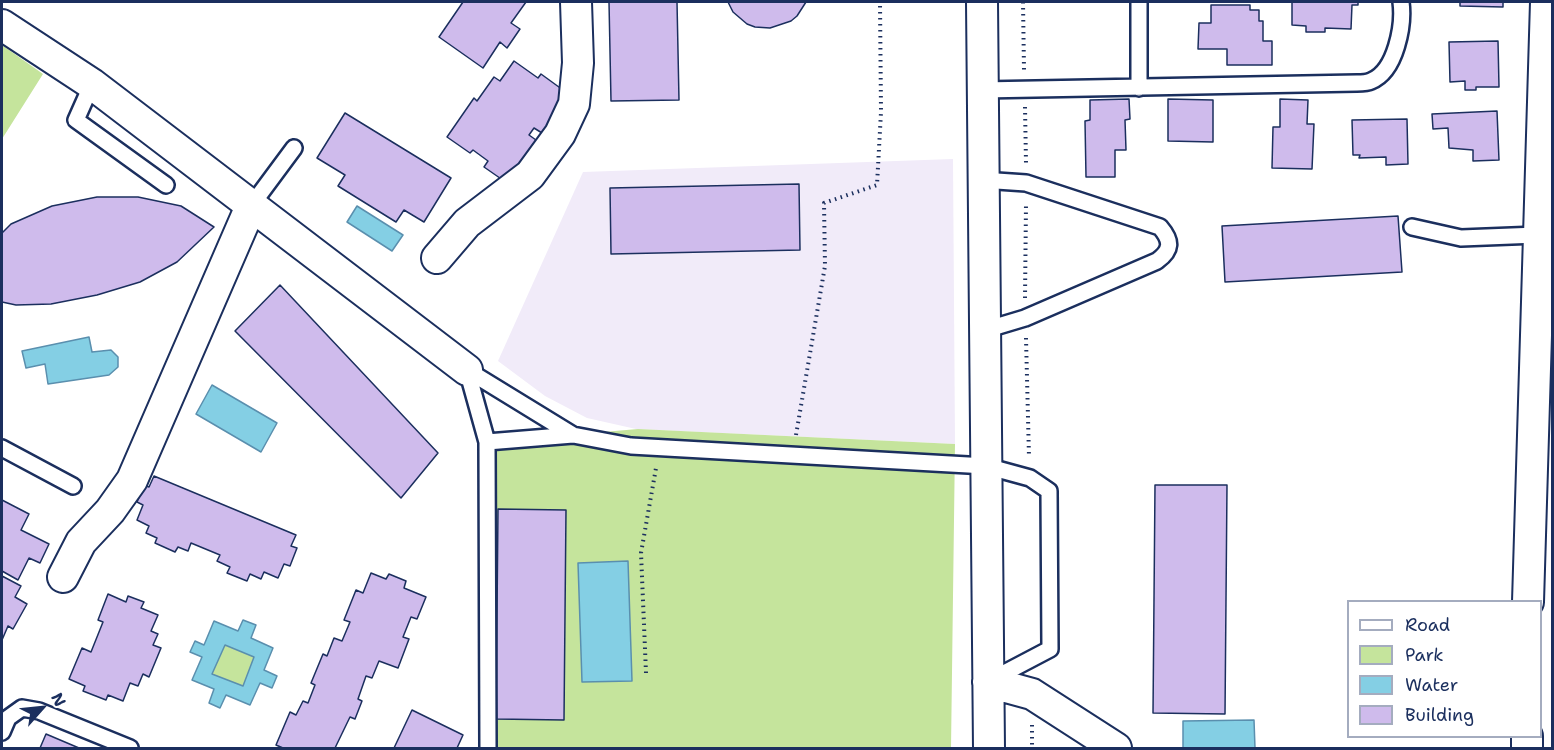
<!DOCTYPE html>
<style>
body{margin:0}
#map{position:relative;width:1554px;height:750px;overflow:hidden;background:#fff;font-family:"Shantell Sans",sans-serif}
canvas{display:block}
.frame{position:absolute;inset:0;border:3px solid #1b2f5e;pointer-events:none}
.legend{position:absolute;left:1347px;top:600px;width:195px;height:138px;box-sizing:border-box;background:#fff;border:2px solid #a4acbf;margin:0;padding:8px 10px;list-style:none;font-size:18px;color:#1b2f5e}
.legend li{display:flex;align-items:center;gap:12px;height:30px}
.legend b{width:30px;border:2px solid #a4acbf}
.north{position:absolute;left:12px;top:678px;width:60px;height:60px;-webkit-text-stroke:4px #fff;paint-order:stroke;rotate:63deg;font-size:16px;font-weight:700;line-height:24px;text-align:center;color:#1b2f5e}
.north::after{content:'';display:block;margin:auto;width:21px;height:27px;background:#1b2f5e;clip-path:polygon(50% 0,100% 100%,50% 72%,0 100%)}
</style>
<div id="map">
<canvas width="1554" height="750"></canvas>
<div class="frame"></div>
<ul class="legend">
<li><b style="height:8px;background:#fff"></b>Road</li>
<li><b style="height:16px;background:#c5e49c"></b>Park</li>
<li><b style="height:16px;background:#84cfe4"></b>Water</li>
<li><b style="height:16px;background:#cfbbec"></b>Building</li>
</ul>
<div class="north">N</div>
</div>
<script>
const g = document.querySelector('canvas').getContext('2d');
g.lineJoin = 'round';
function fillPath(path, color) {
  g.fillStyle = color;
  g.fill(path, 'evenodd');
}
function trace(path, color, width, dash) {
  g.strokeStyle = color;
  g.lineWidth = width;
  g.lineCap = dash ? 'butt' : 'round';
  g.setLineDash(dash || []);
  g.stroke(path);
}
const built = new Path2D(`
 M953,159L955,444L636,429L587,418L545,396L498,361L583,172Z`);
const green = new Path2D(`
 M2,45L43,74L2,139Z
 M638,429L955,444L951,748H488L487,442Z
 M224,645L255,657L243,686L212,674Z`);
const water = new Path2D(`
 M357,206L403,235L392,251L347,222Z
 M89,337L92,352L111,350L118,357V367L109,375L48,384L45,364L26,368L22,351Z
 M212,385L277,423L261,452L196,414Z
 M628,561L632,681L582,682L578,563Z
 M243,620L256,625L251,638L273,648L264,670L277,676L272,688L260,683L250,705L226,695L220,708L209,703L214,689L192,680L202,657L190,652L195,641L204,645L214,621L238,631ZM225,645L254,657L243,686L212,674Z
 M1254,720L1255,748H1183V721Z`);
const building = new Path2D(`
 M463,2H526L511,23L520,29L507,48L500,42L483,68L439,37Z
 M609,2H677L679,100L611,101Z
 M728,2H806L797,16L791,21L770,28L755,27L747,24L733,12Z
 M1292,2H1358V5H1352L1351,29L1325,28V32H1306V26L1292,25Z
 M1460,2H1503V7L1460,6Z
 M1211,5H1250V10H1259V21H1263V41H1272V65H1227V49H1198L1199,23H1211Z
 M1498,41L1499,87H1476V90H1465V81L1450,82L1449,42Z
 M514,61L538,78L541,74L563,90L567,97L542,133L534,128L529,135L536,140L507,183L484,167L488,161L473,150L470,153L447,137L474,98L477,101L494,77L500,81Z
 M1129,99L1130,119L1125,120L1126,150H1115V177H1086L1085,121L1090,120V100Z
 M1168,99L1213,100V142L1168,141Z
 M1280,99L1308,100L1307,124H1314L1312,169L1272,168L1273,127H1280Z
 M1497,111L1499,160L1473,161V150L1449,148L1448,128L1433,129L1432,114Z
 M345,113L451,178L424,222L404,210L396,222L338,186L345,175L317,158Z
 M1407,119L1408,164L1386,165V157L1359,158L1360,155H1353L1352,120Z
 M799,184L800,250L611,254L610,188Z
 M97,197H138L181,206L214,227L177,262L140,282L97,295L51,304L16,305L2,302V233L11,224L52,206Z
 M1398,216L1402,272L1225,282L1222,226Z
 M280,285L438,453L401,498L235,331Z
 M154,476L296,535L291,546L297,548L290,566L284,564L278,578L264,572L261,579L250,574L247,581L227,573L230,567L217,561L220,555L191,543L188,551L178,547L175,552L155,543L157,538L146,533L149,526L137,520L143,505L137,502L144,485L149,487Z
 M1155,485H1227L1225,714L1153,713Z
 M2,500L29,514L21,530L49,544L40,563L29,558L18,580L2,571Z
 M498,509L566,510L564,720L496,719Z
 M371,573L386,579L389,574L406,581L404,588L426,597L417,619L411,617L403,637L409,639L398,668L379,661L372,678L366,676L358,699L362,701L355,719L350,717L335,748H283L276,745L290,712L296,715L303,701L308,703L315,685L311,683L323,654L327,656L334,638L342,641L350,622L344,620L356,590L363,593Z
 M2,576L21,586L15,597L27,604L13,629L8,626L2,640Z
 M108,594L126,602L128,596L144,602L141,608L158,615L151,631L158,634L153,645L161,648L149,677L143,674L138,686L130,683L123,701L108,695L106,700L83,691L85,686L69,679L82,648L91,652L103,622L98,620Z
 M412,710L463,735L457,748H394Z
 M46,734L79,748H40Z`);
const path = new Path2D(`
 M1023,2L1024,70
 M1025,107L1026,163
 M1025,298L1026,203
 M1026,338L1029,457
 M796,435L825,266L824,203L877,185L881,112L880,2
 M646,673L641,553L656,468
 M1032,725V748`);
const lane = new Path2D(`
 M1139,2V88
 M92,84L76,120L166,185
 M982,90L1357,83C1361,83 1367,83 1371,81C1396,71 1404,25 1401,2
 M982,180L1026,183L1160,227C1172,241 1172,250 1157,261L1025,318L985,330
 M251,206L294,148
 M1412,227L1461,238L1537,235
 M467,370L573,435L631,446L986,466L1030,478L1049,491L1050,649L991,680
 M467,370L487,442L488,748
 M487,442L573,435
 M2,448L73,486
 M2,732L8,718L22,708L39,711L130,748`);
const street = new Path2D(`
 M982,2L989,748
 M2,25L92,84L467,370
 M437,258L467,223L530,175L560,134L574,104L578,63L576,2
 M63,577L81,542L110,511L132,480L251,206
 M1528,602L1546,2
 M988,682L1032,694L1116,748
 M1527,748V736`);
fillPath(built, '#f1ebf9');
fillPath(green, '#c5e49c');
fillPath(water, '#84cfe4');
trace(water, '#5a8fae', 1.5);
fillPath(building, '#cfbbec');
trace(building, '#1b2f5e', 1.5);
trace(lane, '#1b2f5e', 20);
trace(street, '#1b2f5e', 34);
trace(path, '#1b2f5e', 4, [1.5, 4.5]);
trace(lane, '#fff', 15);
trace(street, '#fff', 30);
</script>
